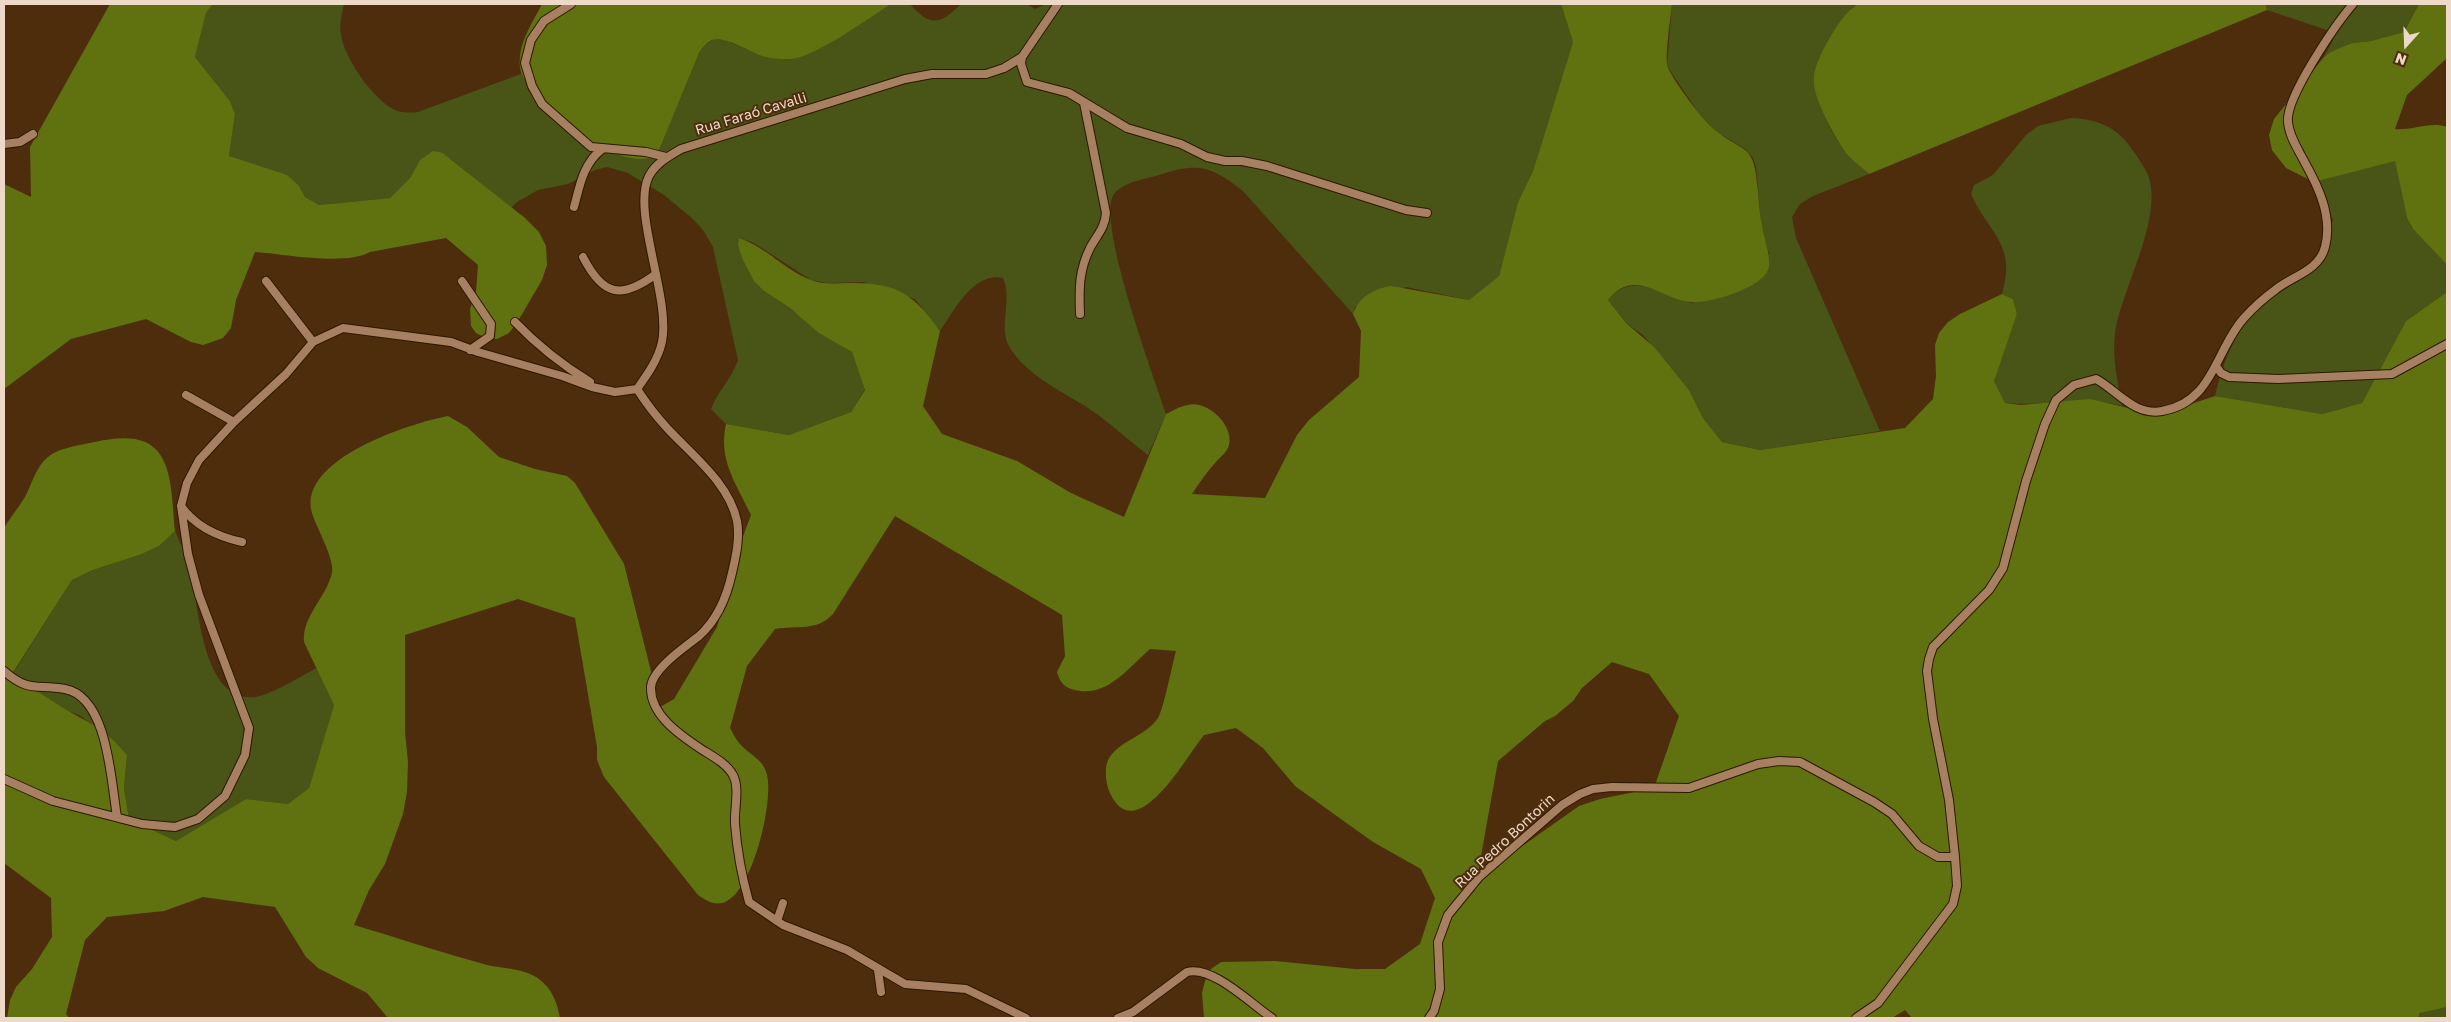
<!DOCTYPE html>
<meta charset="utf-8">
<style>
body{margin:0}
#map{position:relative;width:2451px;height:1022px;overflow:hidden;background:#4e2d0d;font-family:"Golos Text",sans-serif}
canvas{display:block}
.frame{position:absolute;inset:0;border:5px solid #eed9c8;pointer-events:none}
.north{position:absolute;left:2381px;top:20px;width:50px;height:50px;-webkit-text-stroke:4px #4e2d0d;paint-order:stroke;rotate:200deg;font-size:14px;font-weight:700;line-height:20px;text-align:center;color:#eed9c8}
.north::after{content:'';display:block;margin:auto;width:18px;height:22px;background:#eed9c8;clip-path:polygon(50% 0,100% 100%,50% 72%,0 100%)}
</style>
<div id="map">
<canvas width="2451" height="1022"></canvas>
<div class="frame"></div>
<div class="north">N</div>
</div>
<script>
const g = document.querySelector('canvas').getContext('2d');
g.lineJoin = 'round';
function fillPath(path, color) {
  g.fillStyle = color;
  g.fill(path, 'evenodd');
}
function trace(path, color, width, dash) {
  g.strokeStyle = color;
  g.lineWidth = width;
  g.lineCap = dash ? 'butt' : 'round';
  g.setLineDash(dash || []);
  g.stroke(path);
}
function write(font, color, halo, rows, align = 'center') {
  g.font = font + ' "Golos Text",sans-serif';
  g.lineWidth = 4;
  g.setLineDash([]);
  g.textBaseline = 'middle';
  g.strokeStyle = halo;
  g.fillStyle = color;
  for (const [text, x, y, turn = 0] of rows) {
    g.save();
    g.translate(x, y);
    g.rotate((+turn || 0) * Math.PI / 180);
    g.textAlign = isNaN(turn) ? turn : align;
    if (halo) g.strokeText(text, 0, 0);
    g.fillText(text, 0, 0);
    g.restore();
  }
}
const green = new Path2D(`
 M213,4H344C342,14 339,24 341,35C344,57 373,100 395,110C402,113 410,113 418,112L521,74L540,98L660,148L699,53L705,45L714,39L725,40L753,52L832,40L891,4H910C930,27 940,25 961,4H1027L1035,9L1046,4H1561L1573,42L1533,171L1518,202L1499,276L1469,300L1406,287L1355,307L1353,314L1243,191C1211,166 1199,162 1159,175C1146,179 1123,182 1114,194C1095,219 1155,380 1166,414L1148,455C1131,442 1114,427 1097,414C1070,395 1025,376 1009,346C998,326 1013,299 1003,278C973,272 955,310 940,331L915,299L864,282L827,283L811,280L754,243L740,238L738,247L764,291L852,352L865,389L851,412L789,435L726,424L711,409C718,391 732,378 738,360L713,247L703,230L693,219L664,195L628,173L607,167L595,170L568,184L538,190L517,202L511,208L443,153L420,160L410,178L390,198L319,205L305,197L299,186L229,156L235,114L230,101L195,57L206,13Z
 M1672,4H1858C1844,13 1837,25 1829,39C1824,48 1818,58 1816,67C1810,91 1831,134 1846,153C1852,161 1862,167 1869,174L1813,196L1800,204L1792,217L1796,238L1880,431L1760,450L1722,442L1703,418L1689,390L1643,335L1626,323L1608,300C1633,269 1663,297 1692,303L1769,254L1761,223L1756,167L1753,158L1744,148L1715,131L1698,112L1667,66Z
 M2266,4H2419L2404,32L2371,41L2352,43L2324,57L2333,40V32L2267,10Z
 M2071,118C2097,119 2117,127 2132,149C2138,158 2144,166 2148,175C2164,219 2121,289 2115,334C2112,358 2118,383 2122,406C2083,395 2045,407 2005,403L1993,381L2017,314L2013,299L2002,294C2017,244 1989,234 1971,194L1974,185L1993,175L2026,135L2038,126Z
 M2395,160L2407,218L2413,229L2447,265V292L2406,321L2362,403L2322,414L2215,396C2223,362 2234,333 2259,308C2271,296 2286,289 2299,279C2317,265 2326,241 2333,220L2314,182Z
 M175,531C180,543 187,556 190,569C199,604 201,703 255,697C274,694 300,676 317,668L334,705L309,788L288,804L246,799L176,841L129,819L124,788L127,755L81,716L66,710L12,675L72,580L93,570L142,554L159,546Z
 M2447,1007V1018H2418L2420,1013Z`);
const forest = new Path2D(`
 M110,4H213L206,13L195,57L230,101L235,114L229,156L287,175L299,186L305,197L319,205L390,198L410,178L420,160L433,151L443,153L454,162L525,218L539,232L546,246L547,265L542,280L518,321L509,333L497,339H488L476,333L471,326L470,309L476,292L478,265L446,238L370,252C345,266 284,254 255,252L236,300L231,328L223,338L203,345L191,342L146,319L71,339L4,389V184L31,197L30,147Z
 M542,4H891C869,18 814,58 790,59C783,59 773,59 766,57C752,54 726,35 712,40C706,43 702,48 699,53L660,148C657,151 653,156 648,158C634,163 600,149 587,140C573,132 524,86 521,72C515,47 532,24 542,4Z
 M1561,4H1672C1671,15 1664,60 1668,68C1675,83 1703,121 1716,131C1743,152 1754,144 1757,184C1759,197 1759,212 1762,225C1764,238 1770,252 1769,266C1767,287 1709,304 1691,302C1661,300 1635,266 1608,300L1626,323L1654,347L1689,390L1703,418L1722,442L1760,450L1905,428L1933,399L1936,376L1935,345L1939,333L1948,322L1960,314L2002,294L2013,299L2017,314L1994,381L2005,403L2020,405L2090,399L2158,415L2215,396L2322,414L2362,403L2406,321L2447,292V1007L2420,1013L2418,1018H1912L1905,1010L1892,1018H1204L1202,993L1205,981L1211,969L1221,962L1275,961L1355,969H1385L1420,944L1435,898L1421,869L1373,842L1295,786L1263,748L1236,728L1204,735C1186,757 1136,849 1110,793C1106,785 1104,769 1108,760C1118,741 1146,736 1158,718C1164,708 1172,665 1176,651L1150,649C1128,668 1107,698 1075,690C1064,688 1060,682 1057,672L1065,656L1062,615L895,516L833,614C816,632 798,625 775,629L747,666L730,728C733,733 736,740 740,744C749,755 764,759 767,775C774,801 752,897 722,903C713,905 705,900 698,895L604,777L597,760V747L575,618L518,599L405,635V732L408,762L407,792L403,814L385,864L369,890L354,925C398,938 443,953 487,965C504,969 524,968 539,979C552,989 557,1002 560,1018H388L367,993L318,968L306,957L275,907L203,897L164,911L107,917L85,940L66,1014L69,1018H7L10,1000L16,987L32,969L52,937L51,898L4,863V528C11,516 21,505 27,493C33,480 37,466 48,457C60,447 81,445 95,442C173,424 170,473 175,531L159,546L142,554L93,570L72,580L12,674C30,686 47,698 65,709C94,726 104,728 127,755L124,788L129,819L176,841L246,799L288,804L309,788L334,705L304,642C302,616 326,598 332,573C335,559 316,527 312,513C297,459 411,423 448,416L467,427L499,457L535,469L567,476L575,483L624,564L660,707L674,699L717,627L739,547L751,515C736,483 718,460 726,424L789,435L851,412L865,390L852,352L819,333L791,309L764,291L754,281L743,260L738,246L739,238C766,247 785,270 811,280C823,285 837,283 849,283C896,282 914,294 940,331L923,406L942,434L1017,461L1071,493L1124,517L1166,414C1173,411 1180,406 1188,405C1207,400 1234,425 1229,445C1227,453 1220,457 1215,463C1207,472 1199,483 1192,494L1265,498L1297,435L1309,420L1359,377L1361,331L1353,314C1359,297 1373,289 1391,286L1469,300L1499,276L1518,202L1533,171L1573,42ZM1612,662L1649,674L1679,716L1654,788L1600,799L1579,806L1477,878L1498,761L1545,721L1555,716L1573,701L1582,688Z
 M1858,4H2266L2267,10L1869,174C1862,167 1852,161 1846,153C1836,140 1814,99 1814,83C1813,67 1821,53 1829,39C1837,25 1844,13 1858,4Z
 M2419,4H2447V58L2407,95L2395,129C2413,131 2429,121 2447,127V265L2413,229L2407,218L2395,161L2314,182L2286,168L2272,150L2269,135L2274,119L2324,57L2331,52L2352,43L2371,41L2404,32Z`);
const minor = new Path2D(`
 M571,4L544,21L531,40L525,63L532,86L542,104L591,147L646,152L666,157
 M1022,57L1021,64L1027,82L1069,93L1127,128L1181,144L1207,157L1225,161H1242L1267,166L1406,210L1427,213
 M4,144L20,142L33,134
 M574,207C580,185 583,164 602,149
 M583,257C603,296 621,300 656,274
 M266,281L313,342
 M462,281L491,324L490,336L470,350
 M1080,314C1079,289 1079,270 1090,248C1097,235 1105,228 1106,213L1084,103
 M515,322C537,345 564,366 590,382
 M2216,366L2221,373L2229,377L2278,379L2392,374L2447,344
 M637,389C646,403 656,416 667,428C692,455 729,483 737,521C740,538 736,556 732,573C727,596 717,620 699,636C685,647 652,669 651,687C650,715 680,735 701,749C712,756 726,763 733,775C740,788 734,809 735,824C737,850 742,877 749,902L783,925L847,950L905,984L966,989L1026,1018
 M637,389C647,375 658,360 662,342C671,298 631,211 649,176C656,163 669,156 681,149L905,79L932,74H986L1004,68L1022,57L1058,4
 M186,395L234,422
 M181,506C195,526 219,537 242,542
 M4,671C29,693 36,684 65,689C108,697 111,781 117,817
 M4,779L53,801L142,824L175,827L198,819L225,796L245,755L249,728L199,595L188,554L181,506L187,483L199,460L234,422L286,374L313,342L343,328L451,342L478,352L562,376L592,387L615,392L637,389
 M777,921L783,903
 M878,970L881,992
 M1118,1018L1133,1012L1187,972C1212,965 1251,1004 1272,1018
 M1429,1018L1434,1011L1440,989L1438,942L1448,915L1479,877L1562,805L1580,794L1593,789L1612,787L1689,788L1758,764L1779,761L1800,762L1874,802L1892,814L1919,846L1938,857H1955
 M1856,1018L1878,1003L1953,904L1957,886L1955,857L1949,800L1933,719L1927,671L1929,659L1933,647L1989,590L2003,568L2026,481L2045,424L2056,400L2074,385L2096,379C2118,391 2134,416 2162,411C2214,402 2215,350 2244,318C2253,308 2264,298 2275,290C2292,276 2319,271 2325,247C2333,216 2318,186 2304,161C2298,149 2289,136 2288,122C2285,98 2336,24 2353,4`);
const streetNames = [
 ["Rua Faraó Cavalli",751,114,-17],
 ["Rua Pedro Bontorin",1505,841,-43]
];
fillPath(green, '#485517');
fillPath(forest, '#5f720f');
trace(minor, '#2e1601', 10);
trace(minor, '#a68060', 8);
write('14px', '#eed9c8', '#4e2d0d', streetNames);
</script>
